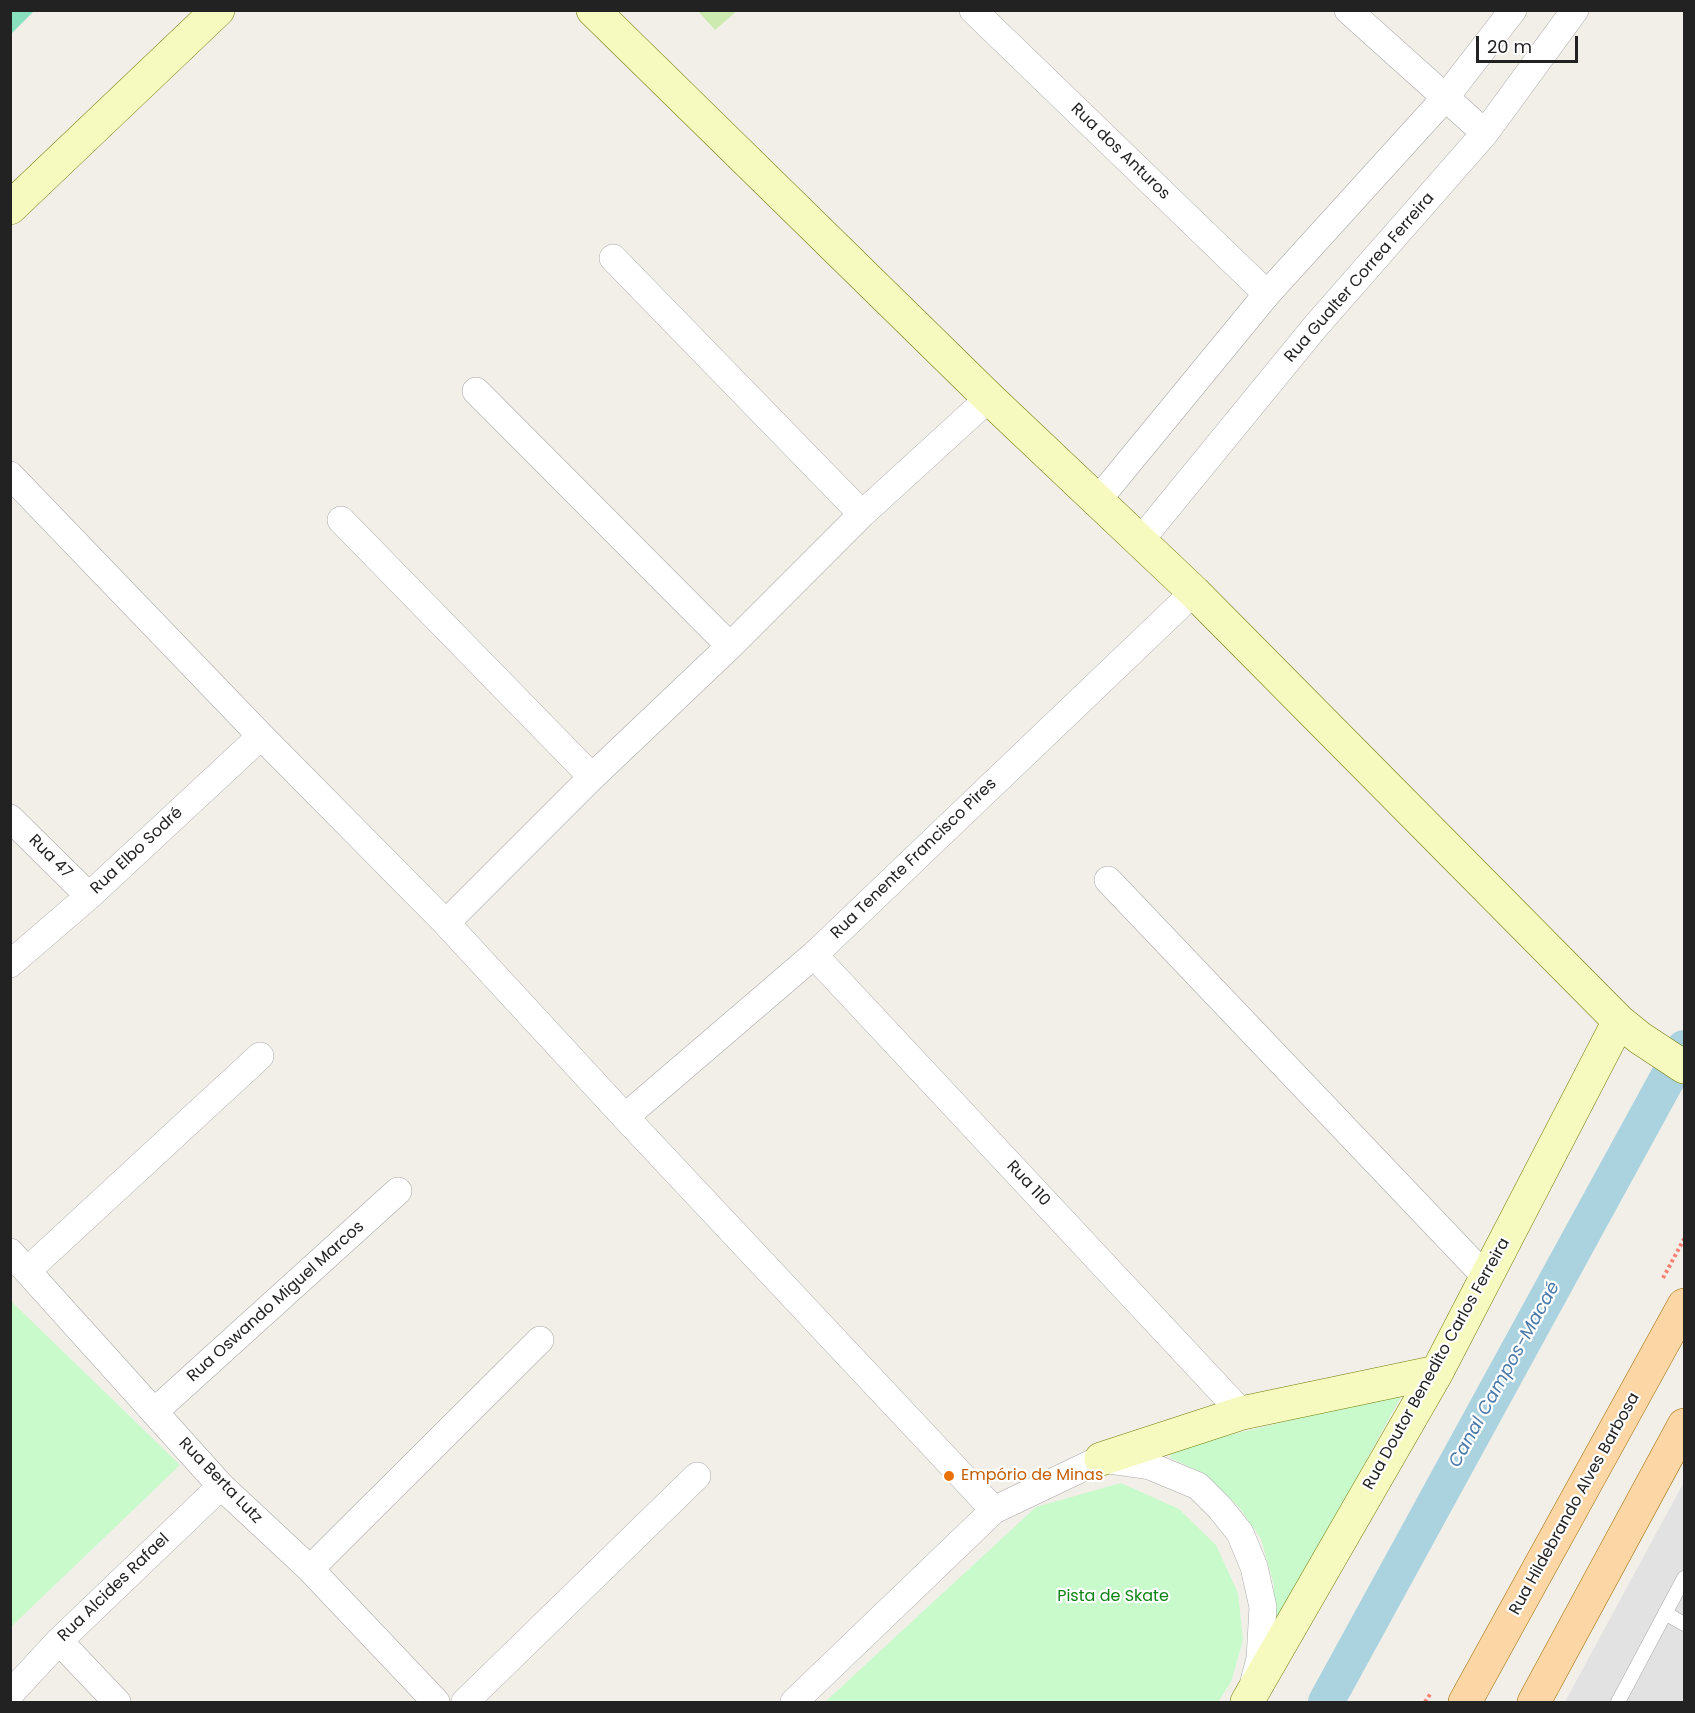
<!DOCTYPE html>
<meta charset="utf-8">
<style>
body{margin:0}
#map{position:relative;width:1695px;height:1713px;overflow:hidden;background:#f2efe9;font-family:Poppins,sans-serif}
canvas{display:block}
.frame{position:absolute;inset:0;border:12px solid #222;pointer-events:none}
.scale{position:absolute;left:1476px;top:36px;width:102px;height:27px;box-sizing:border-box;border:3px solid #222;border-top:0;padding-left:8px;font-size:18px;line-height:21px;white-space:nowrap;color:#222;-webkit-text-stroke:4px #fff;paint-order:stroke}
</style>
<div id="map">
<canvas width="1695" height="1713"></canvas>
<div class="frame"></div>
<div class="scale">20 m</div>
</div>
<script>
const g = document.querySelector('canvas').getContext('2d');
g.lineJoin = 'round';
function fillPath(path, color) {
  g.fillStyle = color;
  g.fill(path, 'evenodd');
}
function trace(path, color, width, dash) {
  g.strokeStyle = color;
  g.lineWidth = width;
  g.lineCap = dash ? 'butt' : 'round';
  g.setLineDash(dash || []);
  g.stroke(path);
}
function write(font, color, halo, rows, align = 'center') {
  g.font = font + ' Poppins,sans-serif';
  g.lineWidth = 4.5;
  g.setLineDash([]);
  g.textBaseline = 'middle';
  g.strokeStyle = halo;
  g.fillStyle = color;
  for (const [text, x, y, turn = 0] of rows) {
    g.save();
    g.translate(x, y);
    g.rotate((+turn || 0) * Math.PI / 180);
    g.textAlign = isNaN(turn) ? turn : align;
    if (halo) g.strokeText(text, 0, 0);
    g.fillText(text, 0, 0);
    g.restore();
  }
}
const grass = new Path2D(`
 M698,11H737L715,30Z`);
const park = new Path2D(`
 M11,1301L180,1465L11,1627Z
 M1403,1393L1274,1629V1585L1261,1539L1239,1507L1203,1473L1170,1458L1172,1449Z
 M1121,1483L1179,1509L1216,1545L1238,1593L1243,1640L1231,1682L1218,1702H825L1036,1507Z`);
const pitch = new Path2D(`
 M11,10L34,11L11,34L10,11Z`);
const parking = new Path2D(`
 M1684,1482V1702H1565L1580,1674Z`);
const canal = new Path2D(`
 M1326,1702L1684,1048`);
const path = new Path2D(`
 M1663,1278L1684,1239
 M1425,1702L1431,1693`);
const lane = new Path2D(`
 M1665,1613L1684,1624
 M1618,1702L1684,1578`);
const street = new Path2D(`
 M973,10L1267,294
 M1348,10L1485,133
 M613,258L862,514
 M476,391L730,646
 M10,475L261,736L446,923L625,1117L994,1510
 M1097,501L1267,294L1445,98L1513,10
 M341,520L592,777
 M1140,541L1315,327L1485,133L1575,10
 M10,818L89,896
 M1108,880L1486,1277
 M446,923L592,777L730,646L862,514L989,398
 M814,955L1242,1413
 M10,964L89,896L261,736
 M625,1117L814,955L1194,592
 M10,1252L221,1486L310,1569L436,1702
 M28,1270L260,1056
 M154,1412L398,1191
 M310,1569L540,1340
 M59,1641L117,1702
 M10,1694L59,1641L221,1486
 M465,1702L697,1476
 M794,1702L994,1510L1101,1459L1150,1466L1198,1486L1220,1508L1240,1533L1254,1567L1263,1607L1260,1659L1254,1681`);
const secondary = new Path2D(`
 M593,10L989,398L1194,592L1619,1021L1640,1038L1684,1067
 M10,208L218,10
 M1101,1459L1242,1413L1437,1372
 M1247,1702L1437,1372L1619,1021`);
const primary = new Path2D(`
 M1465,1702L1684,1305
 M1534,1702L1684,1425`);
const markers = [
 [949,1476,6,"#e8710a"]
];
const streetNames = [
 ["Rua dos Anturos",1120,152,44],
 ["Rua Gualter Correa Ferreira",1360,278,-49],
 ["Rua Elbo Sodré",137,851,-43],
 ["Rua 47",50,857,45],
 ["Rua Tenente Francisco Pires",914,859,-44],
 ["Rua 110",1028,1184,47],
 ["Rua Oswando Miguel Marcos",276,1302,-42],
 ["Rua Doutor Benedito Carlos Ferreira",1437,1364,-61],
 ["Rua Berta Lutz",220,1481,46],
 ["Rua Hildebrando Alves Barbosa",1575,1504,-61],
 ["Rua Alcides Rafael",114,1588,-44]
];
const foodNames = [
 ["Empório de Minas",961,1476]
];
const parkNames = [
 ["Pista de Skate",1113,1597]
];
const waterNames = [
 ["Canal Campos-Macaé",1505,1375,-61]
];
fillPath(grass, '#cdebb0');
fillPath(park, '#c8facc');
fillPath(pitch, '#88e0be');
fillPath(parking, '#e2e2e2');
trace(canal, '#aad3df', 36);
trace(lane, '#a9a9a9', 15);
trace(street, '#a9a9a9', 28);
trace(secondary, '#707d05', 34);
trace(primary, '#a06b00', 34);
trace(path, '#fa8072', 4, [3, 3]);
trace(lane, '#fff', 14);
trace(street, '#fff', 27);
trace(secondary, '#f7fabf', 33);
trace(primary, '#fcd6a4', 33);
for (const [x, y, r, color] of markers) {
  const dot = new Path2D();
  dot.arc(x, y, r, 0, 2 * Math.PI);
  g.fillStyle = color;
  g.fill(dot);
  trace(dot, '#fff', 2);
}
write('16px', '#222', '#fff', streetNames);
write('16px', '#c56008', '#fff', foodNames, 'left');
write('16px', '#0c8416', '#fff', parkNames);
write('italic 18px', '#4a7aab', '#fff', waterNames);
</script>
